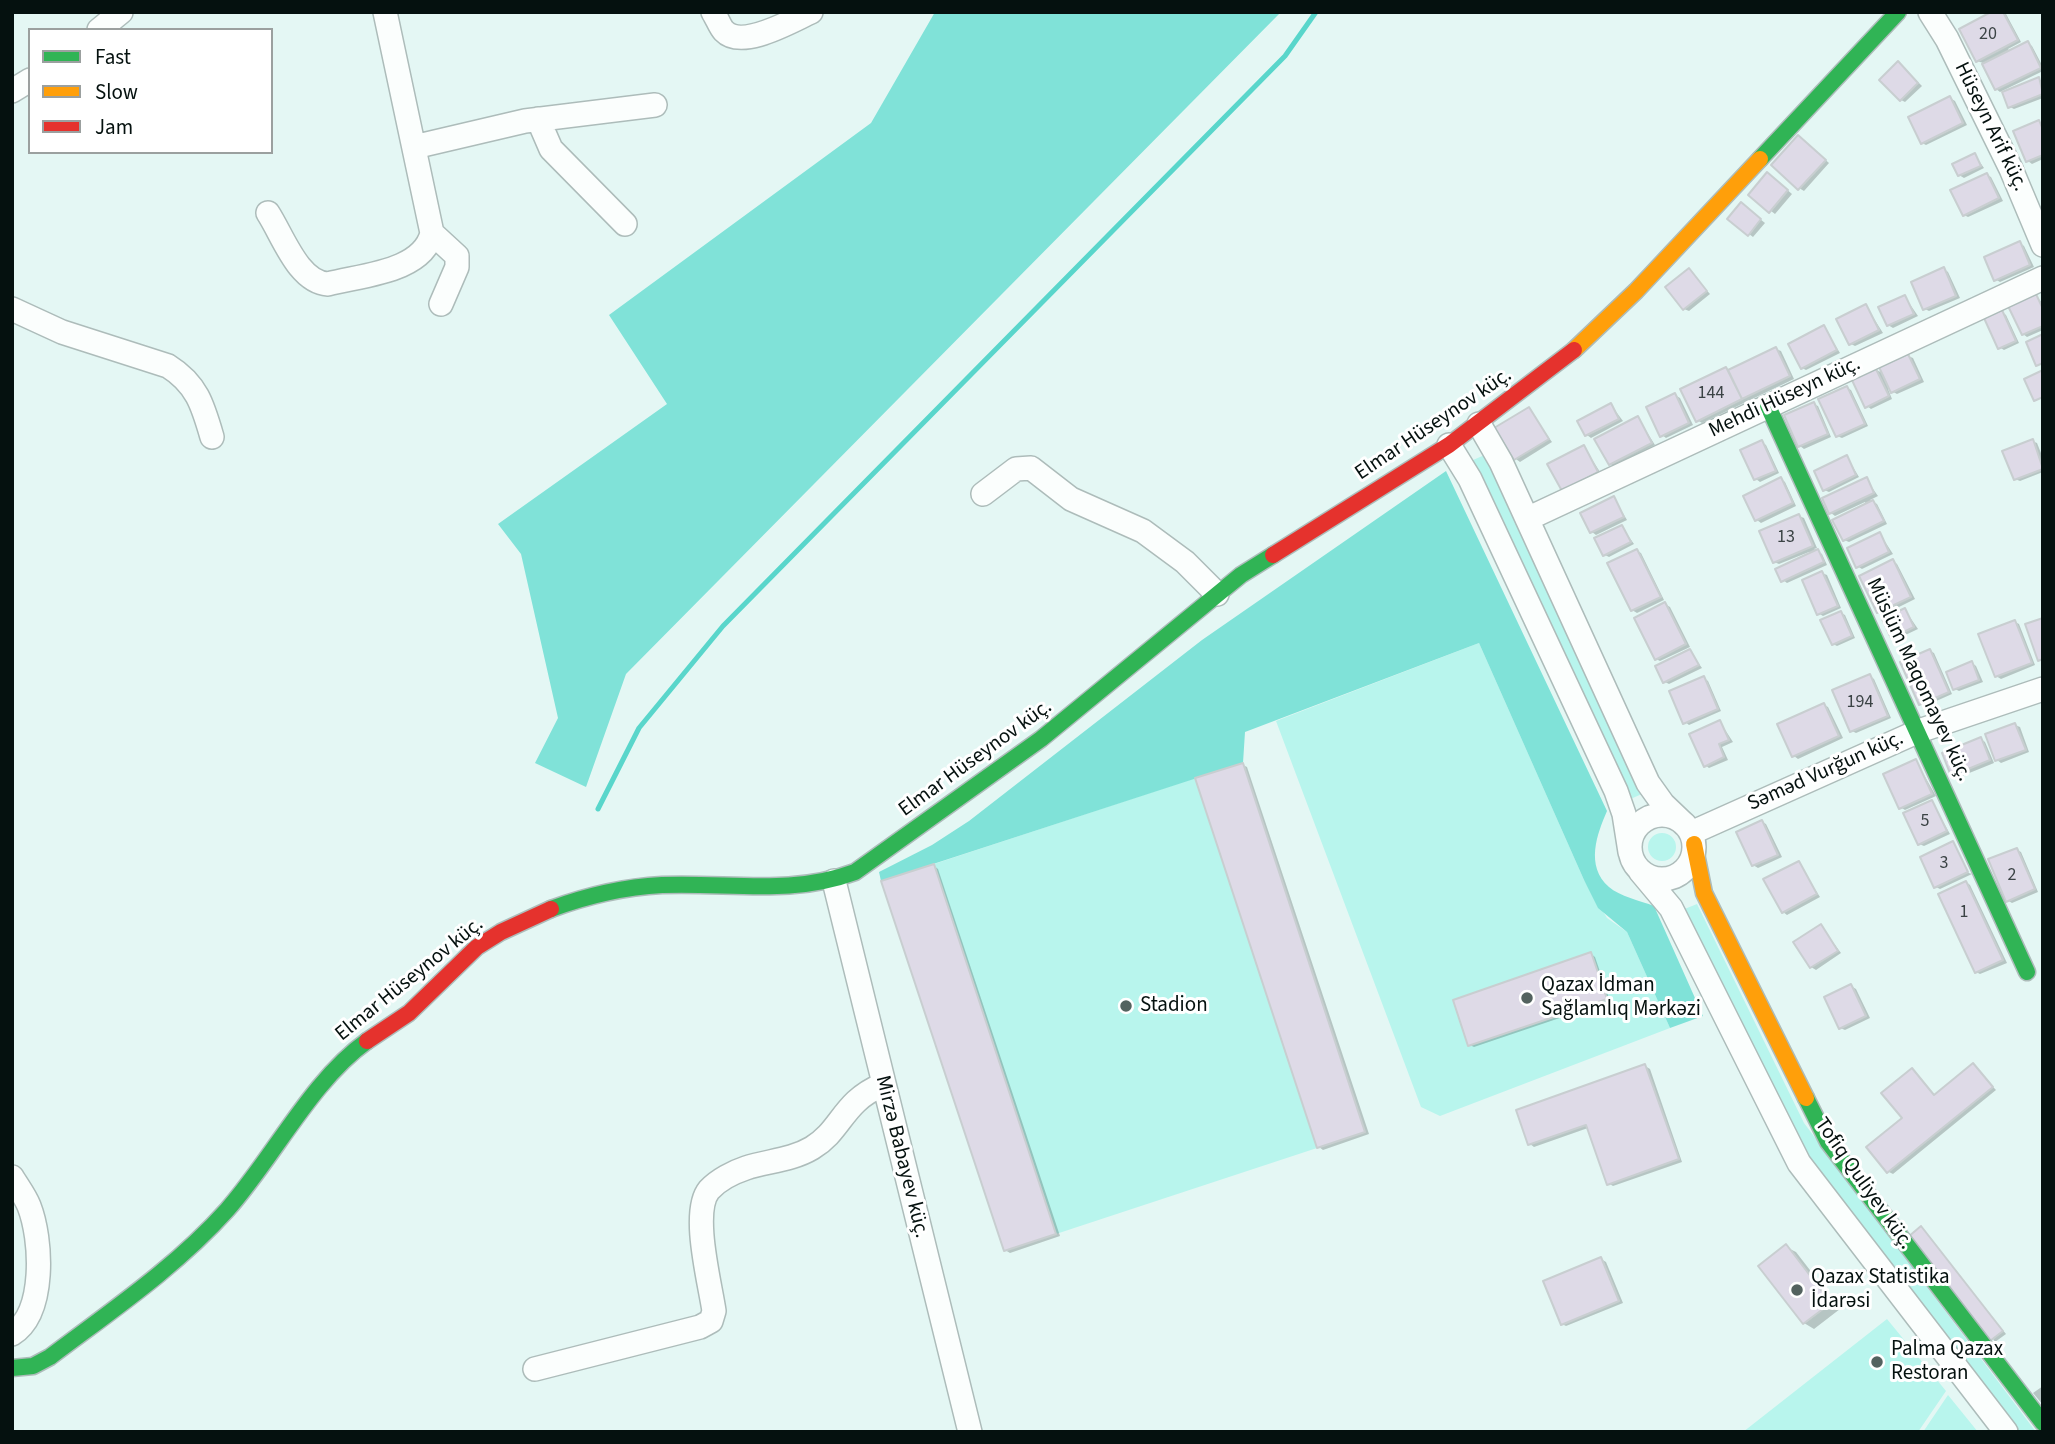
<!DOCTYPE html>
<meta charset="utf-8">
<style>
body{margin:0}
#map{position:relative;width:2055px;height:1444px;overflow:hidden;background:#e4f7f4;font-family:"Source Sans 3",sans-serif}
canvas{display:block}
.frame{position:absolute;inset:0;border:14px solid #05110f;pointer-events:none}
.legend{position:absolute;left:28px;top:28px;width:245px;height:126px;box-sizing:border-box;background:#fff;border:2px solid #9ba09f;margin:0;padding:9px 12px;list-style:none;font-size:21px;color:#05110f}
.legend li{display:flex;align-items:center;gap:14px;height:35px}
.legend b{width:35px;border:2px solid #9ba09f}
</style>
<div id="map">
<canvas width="2055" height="1444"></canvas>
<div class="frame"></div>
<ul class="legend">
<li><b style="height:9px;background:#30b455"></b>Fast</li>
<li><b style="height:9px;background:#ff9f0a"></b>Slow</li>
<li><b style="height:9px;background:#e5322d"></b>Jam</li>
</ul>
</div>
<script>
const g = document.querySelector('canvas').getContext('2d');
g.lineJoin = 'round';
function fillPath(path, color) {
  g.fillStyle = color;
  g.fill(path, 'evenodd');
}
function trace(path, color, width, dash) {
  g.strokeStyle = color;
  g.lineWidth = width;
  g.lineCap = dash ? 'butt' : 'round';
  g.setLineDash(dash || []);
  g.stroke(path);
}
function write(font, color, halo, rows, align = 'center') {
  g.font = font + ' "Source Sans 3",sans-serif';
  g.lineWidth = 6;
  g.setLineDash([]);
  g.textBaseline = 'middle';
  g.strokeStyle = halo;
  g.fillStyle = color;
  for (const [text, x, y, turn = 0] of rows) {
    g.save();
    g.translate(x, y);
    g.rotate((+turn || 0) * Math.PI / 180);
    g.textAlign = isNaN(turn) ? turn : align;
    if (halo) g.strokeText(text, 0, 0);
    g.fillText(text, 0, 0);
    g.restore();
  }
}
const green = new Path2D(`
 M1487,454L1642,794L1628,800L1473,460Z
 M1479,643L1584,880L1607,918L1627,932L1670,1028L1440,1116L1421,1107L1276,721Z
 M1195,778L1317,1148L1056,1234L934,864Z
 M1648 847a14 14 0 1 1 28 0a14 14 0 1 1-28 0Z
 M1697,904L1804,1123L2036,1432H2016L1812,1165L1682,910Z
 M1887,1319L1946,1391L1918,1432H1743Z
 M1948,1395L1978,1432H1923Z`);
const forest = new Path2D(`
 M935,12H1281L626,674L586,787L535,763L558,718L521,554L498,524L667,404L609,315L871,123Z
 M1446,471L1607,811C1597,834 1585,866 1609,887C1619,896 1641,901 1654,906L1703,1016L1670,1028L1627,932L1598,908L1584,880L1479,643L1245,732L1243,763L881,881L879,872L932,845L969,821L1202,640Z`);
const shadow = new Path2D(`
 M1995,12H2005L2021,42L2008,49L2010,52L2028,43L2032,46L2043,67V71L2000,92L1996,89L1983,63L1977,61Z
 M1902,66L1922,86L1905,102L1901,100Z
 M2039,79L2043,82V98L2014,109L2010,107Z
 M1950,98L1955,101L1967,125L1926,145L1922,143Z
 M2038,122L2043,124V159L2032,164L2028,161Z
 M1803,140L1829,163L1804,191L1799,188Z
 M1975,155L1984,168L1964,178L1959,175Z
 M1987,175L1991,177L2003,201L1968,217L1964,215Z
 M1772,177L1792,194L1775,214L1750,195Z
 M1745,207L1765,223L1753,237L1749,234Z
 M2020,243L2024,246L2034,267L2000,282L1995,279Z
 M1944,269L1948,272L1960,298L1929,311L1925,309Z
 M1689,270L1710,294L1689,311L1684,309Z
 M2036,296L2043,304V330L2027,337L2023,334Z
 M1905,297L1918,316L1893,328L1888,325Z
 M1866,306L1883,333L1855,346L1851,344Z
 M2002,312L2006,315L2019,343L2004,350L1999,347Z
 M1824,327L1840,353L1806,370L1802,368Z
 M1776,349L1781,351L1794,379L1702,423L1697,420L1682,390Z
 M1908,356L1913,358L1924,382L1897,394L1888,389L1892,399L1871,409L1867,406L1875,369L1884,374Z
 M1847,388L1851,390L1868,426L1842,438L1837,436Z
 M1675,395L1680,398L1693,425L1666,438L1662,435Z
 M1813,404L1818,406L1831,437L1804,449L1800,446Z
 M1611,405L1623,421L1591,438L1587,435L1579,421Z
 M1529,409L1552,442L1520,462L1516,459Z
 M1638,418L1655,445L1614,466L1610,464Z
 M2032,441L2037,443L2043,458V472L2020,481L2015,479Z
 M1761,442L1766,445L1779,473L1760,482L1756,479Z
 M1584,447L1602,475L1567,492Z
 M1847,457L1859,477L1829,492L1824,490Z
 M1781,479L1785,482L1796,506L1761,523L1757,520Z
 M1866,479L1878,496L1870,500L1877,504L1887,524L1849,542L1844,540L1866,505L1865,502L1835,516L1831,513Z
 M1614,498L1627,520L1596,535L1592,532Z
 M1799,516L1804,518L1817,548L1814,549L1822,554L1827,565L1787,583L1783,580L1810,555L1809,552L1779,564L1774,562Z
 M1622,527L1634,544L1609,557L1605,555Z
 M1880,534L1893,554L1862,569L1857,566Z
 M1637,551L1641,553L1664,600L1637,613L1632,610Z
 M1893,561L1897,564L1915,599L1883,615L1879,612Z
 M1822,573L1827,575L1841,608L1823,616L1818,613Z
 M1665,604L1670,607L1690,647L1660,661L1656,659Z
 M1905,610L1918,629L1897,639L1892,637Z
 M1841,613L1845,615L1855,638L1837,646L1833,644Z
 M2015,622L2019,624L2035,665L2001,679L1996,676Z
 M1690,651L1702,668L1669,684L1665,682Z
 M1930,651L1934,653L1952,694L1925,706L1920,703Z
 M1972,663L1976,666L1983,682L1959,691L1955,689Z
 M1870,676L1874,679L1891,718L1856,733L1852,731Z
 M1704,678L1708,681L1721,711L1689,725L1685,722Z
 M1824,705L1828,707L1843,738L1798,759L1794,756Z
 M1720,722L1733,742L1722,747L1728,760L1709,768L1705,765Z
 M2015,725L2020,727L2029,752L2001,763L1997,760Z
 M1981,739L1985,742L1994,763L1957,778L1953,775Z
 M1916,761L1936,796L1905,810L1900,807Z
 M1243,765L1247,767L1369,1134L1323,1150L1319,1147Z
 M1932,802L1950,834L1924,846L1919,844Z
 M1762,822L1766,824L1782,857L1758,868L1753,865Z
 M2017,850L2021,852L2038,892L2012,903L2007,900Z
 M1922,858L1972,874L1940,889L1936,887Z
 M1798,863L1820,897L1787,915L1783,912Z
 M934,866L938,869L1060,1236L1010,1253L1005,1250Z
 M1966,882L1970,885L2007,963L1980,974L1976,972Z
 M1821,926L1841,953L1816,970L1811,967Z
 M1591,954L1595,957L1610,1001L1474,1047L1470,1045Z
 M1851,986L1856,989L1870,1018L1845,1030L1840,1028Z
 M1645,1066L1650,1069L1682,1162L1613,1186L1608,1183L1588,1128L1534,1147L1530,1144Z
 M1973,1066L1996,1090L1893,1174L1889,1172L1868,1147L1904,1118L1912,1070L1936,1096Z
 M1921,1229L2006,1334L1995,1342Z
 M1786,1247L1796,1252L1840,1309L1814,1329L1804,1323Z
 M1601,1259L1606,1262L1623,1303L1566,1326L1562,1324Z
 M2043,1386V1405L2033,1393Z`);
const stream = new Path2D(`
 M598,809L639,728L723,626L1285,56L1316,12`);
const building = new Path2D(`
 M1991,12H2003L2018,40L1976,62L1959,29Z
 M2028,41L2041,68L1995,90L1982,64Z
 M1898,61L1918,83L1900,101L1879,80Z
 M2039,77L2043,94L2008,108L2002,92Z
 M1950,96L1963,123L1921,144L1908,117Z
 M2039,120L2043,130V155L2026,162L2013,131Z
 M1798,135L1826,160L1798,190L1771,165Z
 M1975,153L1981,166L1958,176L1952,164Z
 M1767,172L1788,190L1769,213L1748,195Z
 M1987,173L1999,198L1963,216L1950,190Z
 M1741,202L1761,219L1748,236L1727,219Z
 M2020,241L2030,265L1994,281L1984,257Z
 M1944,267L1956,296L1923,310L1911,282Z
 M1689,268L1707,291L1683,310L1665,287Z
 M2036,294L2043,309V326L2022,335L2008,306Z
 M1905,295L1914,314L1887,326L1878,307Z
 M1866,304L1879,330L1849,345L1836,319Z
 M2002,310L2016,341L1998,349L1984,318Z
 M1824,325L1837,350L1801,369L1788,344Z
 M2043,334V363L2036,366L2026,342Z
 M1776,347L1790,376L1742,399L1728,370Z
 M1908,354L1920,379L1891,393L1879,367Z
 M1726,367L1742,399L1696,422L1680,389Z
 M1875,367L1889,396L1865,408L1851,378Z
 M2043,370V397L2034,401L2024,379Z
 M1847,386L1865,424L1836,437L1818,399Z
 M1675,393L1689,423L1660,437L1646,407Z
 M1814,402L1828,434L1798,447L1784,415Z
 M1611,403L1619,419L1585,436L1577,421Z
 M1529,407L1549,439L1514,460L1494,428Z
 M1638,416L1652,443L1609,465L1594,439Z
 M2033,439L2043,469L2014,480L2002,451Z
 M1762,440L1776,471L1754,480L1740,450Z
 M1584,445L1598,472L1562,491L1547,464Z
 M1847,455L1856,475L1823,491L1814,471Z
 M1781,477L1793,503L1755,521L1743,496Z
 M1867,477L1874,493L1829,514L1822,498Z
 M1614,496L1624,517L1590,533L1580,513Z
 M1873,500L1884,521L1843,541L1832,520Z
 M1799,514L1813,546L1773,563L1759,531Z
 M1622,525L1631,542L1603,556L1594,538Z
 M1880,532L1889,552L1856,568L1847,548Z
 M1637,549L1661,597L1631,611L1607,563Z
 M1818,549L1824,562L1781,582L1775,569Z
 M1893,559L1911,597L1877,613L1859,576Z
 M1822,571L1838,606L1817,615L1802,580Z
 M1665,602L1686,644L1655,660L1634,618Z
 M1905,608L1914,627L1891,638L1882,619Z
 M1841,611L1852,636L1832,645L1820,620Z
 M2043,618V659L2038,661L2025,624Z
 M2015,620L2032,663L1995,677L1978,634Z
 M1690,649L1699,665L1663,683L1655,666Z
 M1930,649L1949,692L1919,705L1900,662Z
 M1972,661L1979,680L1953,690L1946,672Z
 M1870,674L1888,716L1850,732L1832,690Z
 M1704,676L1718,709L1683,724L1669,691Z
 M1824,703L1839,736L1792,757L1777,724Z
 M1720,720L1729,740L1719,744L1724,757L1704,767L1689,734Z
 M2015,723L2026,750L1995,761L1985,734Z
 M1981,737L1990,760L1951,776L1942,753Z
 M1916,759L1932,794L1899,809L1883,774Z
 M1243,763L1365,1132L1317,1148L1195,778Z
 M1932,800L1947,831L1918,845L1903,813Z
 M1762,820L1778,855L1752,866L1736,832Z
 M1953,841L1968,872L1934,888L1920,857Z
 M2017,848L2035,889L2006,902L1988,859Z
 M1799,861L1817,894L1782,913L1763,879Z
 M934,864L1056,1234L1004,1251L881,881Z
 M1966,881L2003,960L1975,973L1938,894Z
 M1821,924L1838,951L1810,968L1793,942Z
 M1591,952L1607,999L1468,1046L1453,1000Z
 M1851,984L1866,1016L1839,1029L1824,997Z
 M1973,1063L1993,1087L1887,1173L1866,1147L1902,1118L1881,1093L1912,1068L1934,1095Z
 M1645,1064L1679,1159L1607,1185L1586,1125L1528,1145L1516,1110Z
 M1921,1226L2003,1331L1990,1341L1908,1237Z
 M1786,1244L1831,1303L1803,1324L1758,1266Z
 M1601,1257L1619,1301L1561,1325L1543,1281Z`);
const street = new Path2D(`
 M713,12C717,18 720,27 724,31C742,50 791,21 811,12
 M1930,12L1947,39L2011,169L2043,245
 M99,30L121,12
 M12,91L30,80
 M538,119L551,149L625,224
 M414,147L525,121L655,105
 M268,213C283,236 298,282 328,284C362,275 423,272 432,233L385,12
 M432,233L457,256V267L441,304
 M12,309L62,332L168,366C197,384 203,406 212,437
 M1479,424L1501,462L1648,783L1663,804L1685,825
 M1449,445L1470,479L1616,791L1624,814L1630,852
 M983,494L1016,469L1031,468L1071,499L1143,531L1185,562L1217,594
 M1527,519L2043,278
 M1630 847a32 32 0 1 1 64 0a32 32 0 1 1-64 0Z
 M1691,833L1919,731L2043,689
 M1640,871L1671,908L1799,1163L2006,1432
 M834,881L970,1432
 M12,1177C18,1187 25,1196 29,1206C42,1239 46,1313 12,1334
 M535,1369L700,1327L711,1321L714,1311C710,1283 691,1212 709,1190C718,1180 734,1172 746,1168C768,1161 792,1160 812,1148C842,1130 842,1102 882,1085`);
const fast = new Path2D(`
 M1760,159L1898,12
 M1768,406L2027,972
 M551,909C586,896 624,887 662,885C728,882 791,896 855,872L1041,739L1241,575L1273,555
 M1806,1098L1828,1142L2043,1423
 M12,1368L33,1366L50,1357C111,1311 176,1267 227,1210C274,1157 311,1081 367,1041`);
const slow = new Path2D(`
 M1574,350L1636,291L1760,159
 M1694,844L1704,893L1806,1098`);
const jam = new Path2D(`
 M1273,555L1449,445L1574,350
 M367,1041L409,1013L477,947L501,932L551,909`);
const markers = [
 [1527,998,7,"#53625f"],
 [1126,1006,7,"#53625f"],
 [1797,1290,7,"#53625f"],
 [1877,1362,7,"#53625f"]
];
const numberNames = [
 ["20",1988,35],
 ["144",1711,394],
 ["13",1786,538],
 ["194",1860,703],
 ["5",1925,822],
 ["3",1944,864],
 ["2",2012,876],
 ["1",1964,913]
];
const streetNames = [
 ["Hüseyn Arif küç.",1990,127,64],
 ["Mehdi Hüseyn küç.",1785,398,-25],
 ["Elmar Hüseynov küç.",1434,425,-34],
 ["Müslüm Maqomayev küç.",1918,680,65],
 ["Elmar Hüseynov küç.",976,759,-36],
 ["Səməd Vurğun küç.",1826,772,-24],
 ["Elmar Hüseynov küç.",410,980,-39],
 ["Mirzə Babayev küç.",901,1157,76],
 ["Tofiq Quliyev küç.",1863,1184,55]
];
const poiNames = [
 ["Qazax İdman",1541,986],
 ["Sağlamlıq Mərkəzi",1541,1010],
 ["Stadion",1140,1006],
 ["Qazax Statistika",1811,1278],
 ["İdarəsi",1811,1302],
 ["Palma Qazax",1891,1350],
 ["Restoran",1891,1374]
];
fillPath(green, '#b8f5ed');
fillPath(forest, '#80e2d8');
fillPath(shadow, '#0003');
trace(stream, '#59d6cb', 5);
fillPath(building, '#dedae7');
trace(building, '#c8ced0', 2);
trace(street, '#adbcba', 26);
trace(fast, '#adbcba', 19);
trace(slow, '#adbcba', 19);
trace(jam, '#adbcba', 19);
trace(street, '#fbfefd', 23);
trace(fast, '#30b455', 16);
trace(slow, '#ff9f0a', 16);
trace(jam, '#e5322d', 16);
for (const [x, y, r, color] of markers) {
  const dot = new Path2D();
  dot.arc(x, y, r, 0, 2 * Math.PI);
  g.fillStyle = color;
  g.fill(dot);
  trace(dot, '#fff', 2.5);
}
write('18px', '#3b4345', null, numberNames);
write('21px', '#05110f', '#fff', streetNames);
write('21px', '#05110f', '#fff', poiNames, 'left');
</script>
